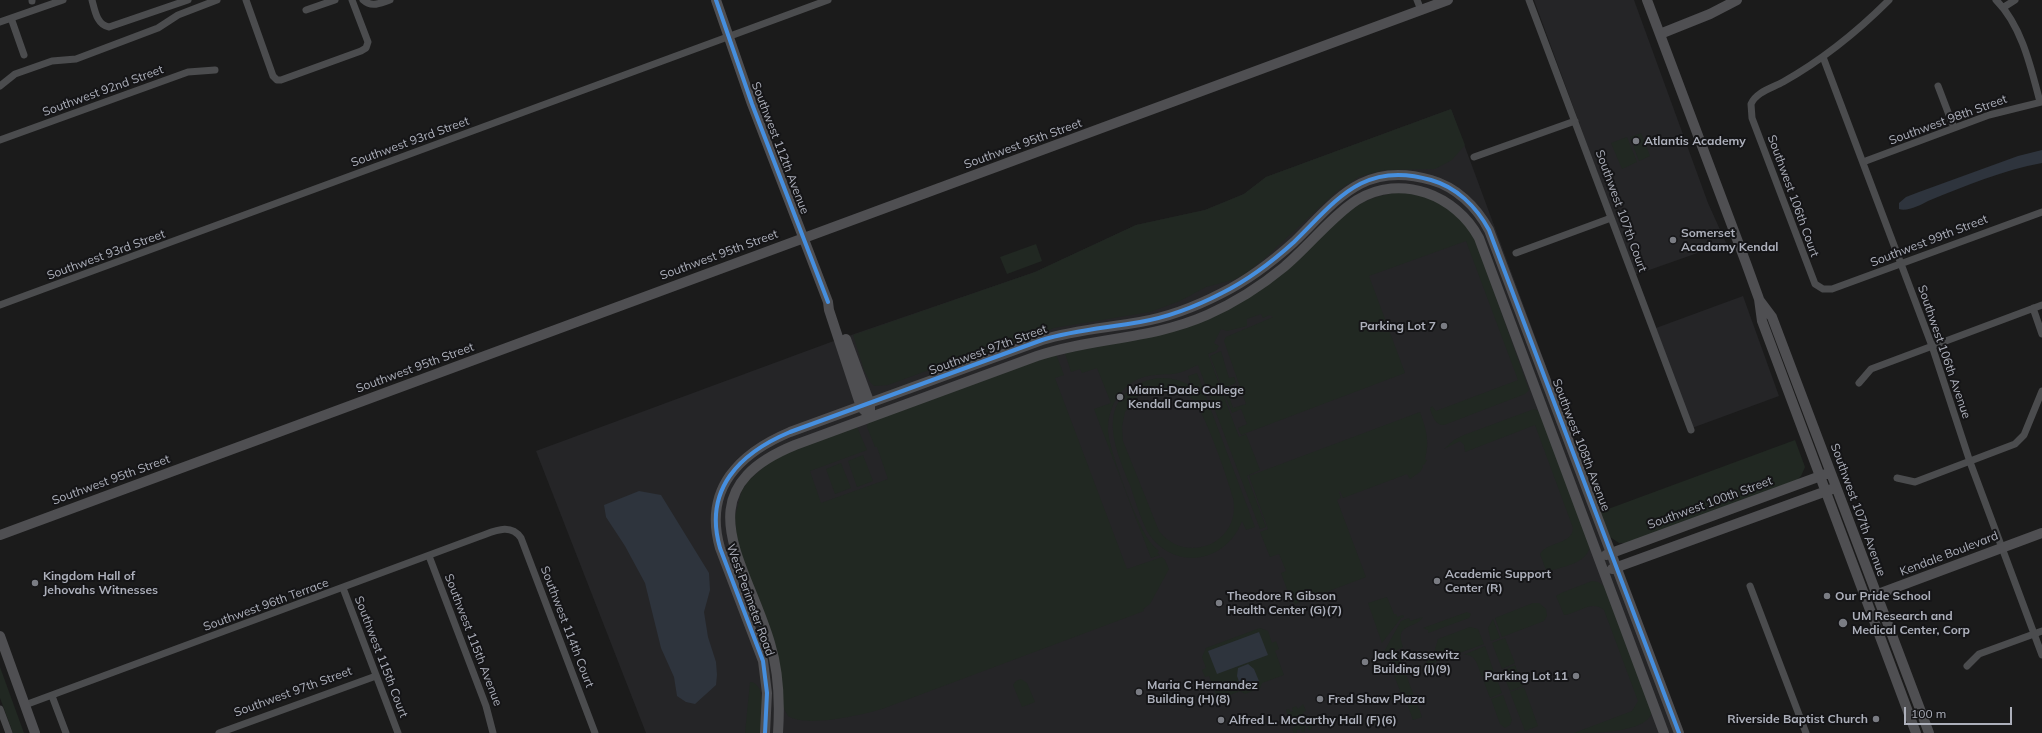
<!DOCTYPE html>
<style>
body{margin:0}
#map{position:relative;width:2042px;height:733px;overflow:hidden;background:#1b1b1b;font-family:Mulish,sans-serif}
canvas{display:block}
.scale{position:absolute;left:1904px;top:707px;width:108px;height:18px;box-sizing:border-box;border:2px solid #adb0bb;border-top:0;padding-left:5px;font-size:12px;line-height:14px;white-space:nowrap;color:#adb0bb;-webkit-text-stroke:3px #151517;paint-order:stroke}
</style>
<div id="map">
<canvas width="2042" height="733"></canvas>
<div class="scale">100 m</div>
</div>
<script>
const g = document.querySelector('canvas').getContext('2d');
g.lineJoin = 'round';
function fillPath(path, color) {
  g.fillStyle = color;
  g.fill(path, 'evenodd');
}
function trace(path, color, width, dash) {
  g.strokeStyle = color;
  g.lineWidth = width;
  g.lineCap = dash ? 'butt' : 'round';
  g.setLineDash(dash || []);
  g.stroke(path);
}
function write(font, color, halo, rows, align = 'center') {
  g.font = font + ' Mulish,sans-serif';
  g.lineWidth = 4;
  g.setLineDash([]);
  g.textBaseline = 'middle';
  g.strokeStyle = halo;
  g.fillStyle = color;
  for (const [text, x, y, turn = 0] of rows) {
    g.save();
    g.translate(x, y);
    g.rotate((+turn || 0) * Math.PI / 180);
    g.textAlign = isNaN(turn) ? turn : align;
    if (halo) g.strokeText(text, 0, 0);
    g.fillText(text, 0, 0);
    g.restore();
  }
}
const built = new Path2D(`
 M1534,0H1634L1708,203L1726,243L1635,275Z
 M1451,109L1600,512L1684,733H646L536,451L831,342L1035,272L1136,225L1205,210L1244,194L1266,177Z
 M1743,296L1779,396L1692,428L1656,328Z`);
const green = new Path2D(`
 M1451,109L1465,145L1452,160L1435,169L1384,170L1359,177L1337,191L1265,258L1245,274L1233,280L1206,287L1180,301L1150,312L1054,328L1009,346L998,347L984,355L962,358L888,385L874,386L870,382L864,370L853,335L1035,272L1136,225L1205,210L1244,194L1266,177Z
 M1641,133L1650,156L1639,161L1630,137Z
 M1627,137L1637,162L1622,169L1611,143Z
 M1399,192L1427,196L1460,217L1475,239L1529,390L1525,394L1444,425C1435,425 1433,417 1430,409L1432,406L1436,411L1518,380L1466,241L1369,276L1405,373L1241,435L1238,428L1247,424L1241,409L1232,413L1210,356L1221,351L1229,378L1234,377L1236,383L1226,387L1233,408L1246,404L1224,341L1226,337L1273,317L1269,315L1263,318L1261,314L1247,319V326L1227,331L1221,329L1214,343L1219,346L1216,351L1208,354L1239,437L1246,434L1260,470L1247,476L1266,527L1260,529L1198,365C1190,368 1180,374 1172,374C1152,375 1140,374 1124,389C1114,399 1108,414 1108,428C1107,446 1134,514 1144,532C1147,539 1153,546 1159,551L1157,553L1160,555L1151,558L1094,409L1111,403L1097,368L1082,373L1080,369L1071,372L1065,353L1154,336L1206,319L1335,224C1359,202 1367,198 1399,192Z
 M1036,244L1042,261L1007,274L1000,257Z
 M1056,354L1064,375L1055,378L1127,569L1162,557L1165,560L1169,569L1150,604L1143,609L1144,611L882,709C861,715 806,728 788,716L783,707L736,534L735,516L742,490L748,481L774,458L857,427L867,450L810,471L821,503L888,479L877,447H875L867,427L868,423Z
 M1197,373L1255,527L1246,530L1242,521C1226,564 1172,572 1147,531C1140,517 1135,500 1130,485C1116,450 1095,405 1141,383C1158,375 1175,377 1191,386L1188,376ZM1160,388C1173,387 1185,391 1194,401C1205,413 1228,479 1233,498C1242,543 1186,566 1159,531L1123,441L1122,427L1125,412L1136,398L1146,391Z
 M1534,409L1539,411L1590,545C1588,563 1565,566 1550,571L1546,570L1540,554C1548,541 1572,545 1573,528L1535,425L1465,452L1464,445L1460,441L1444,449L1454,440L1464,435Z
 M1420,412C1426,429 1430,441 1425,459L1427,460L1424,465H1422L1423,467L1420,472L1410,479L1407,474L1343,498L1340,491L1339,492L1341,498L1337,500L1366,577L1295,604L1288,592L1281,573L1286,571L1279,554L1270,557L1260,532L1268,529L1249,476Z
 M1795,440L1805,467L1801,476L1797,480L1627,543H1619L1610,537L1600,512Z
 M863,455L873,481L857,487L848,461Z
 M841,463L851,488L835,494L826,469Z
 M1592,581L1598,582L1604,586L1652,713C1645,733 1594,733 1574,733L1632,711L1638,701L1604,610C1592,599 1577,614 1564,615L1556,596L1561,593Z
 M1387,597L1394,614H1396L1397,617L1403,615L1404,617L1401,618L1382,643L1368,603Z
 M1533,603H1539L1546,609L1547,616L1544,621L1502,637L1495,618Z
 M1467,612L1471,614L1469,618L1428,633V630L1423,628Z
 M1423,617C1415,630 1394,622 1403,647L1387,655L1385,650L1401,621L1409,618L1410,621Z
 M1493,619L1500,638L1491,641L1488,628Z
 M1470,627L1478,629L1484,644L1427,665L1426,662L1433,657L1438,639Z
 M1260,628L1268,631L1272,643L1276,641L1279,649L1275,651L1284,675L1262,683L1260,688L1245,694L1240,691L1218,700L1209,676L1205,677L1202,670L1206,668L1202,657L1206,648Z
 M1505,638L1515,663L1502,669L1492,643Z
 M1485,646L1494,672L1482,677C1478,667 1476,653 1463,655Z
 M1400,658L1415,699L1404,701L1389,662Z
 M1515,665L1523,686L1510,691L1502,671Z
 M0,667L24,733H13L0,698Z
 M1495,674L1502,693L1490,698L1483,679Z
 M1021,679L1027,683L1035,702L1022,707L1013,685L1016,681Z
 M750,682C768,683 761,720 761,733H745Z
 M1524,687L1538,726L1525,731L1510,692Z
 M1503,695L1512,720L1510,725L1505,728L1500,724L1491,699Z
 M1416,700L1422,717L1413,720L1407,703Z
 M1303,704L1306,711L1303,712L1304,716L1307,715L1308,718L1305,719L1307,723L1310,722L1312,729L1309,730L1308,726L1304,728L1305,731L1302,732L1301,729L1296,730L1297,733H1294L1292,729L1295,727L1294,724L1291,725L1289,721L1293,720L1291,716L1288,717L1286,710L1289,709L1290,712L1293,711L1292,708L1296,706L1298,709Z`);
const water = new Path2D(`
 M2042,150V163C2003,170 1965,186 1928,201C1921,205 1907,212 1899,209V203L1906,197L1919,192L2018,156Z
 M639,491L661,495L709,573L710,590L704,612L708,637L716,662L717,675L716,685L695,704L686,702L677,696L674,677L661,648L645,583L625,546L606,517L604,505Z
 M1259,632L1268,655L1217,674L1208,651Z
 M1248,664L1254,669L1259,681L1241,687L1237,676L1238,668Z`);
const street = new Path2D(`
 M32,0V1
 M92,0C95,11 97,25 109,27L188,0
 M246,0L273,76L277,80H281L361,51L366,48L368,42L352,0
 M363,0C372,8 380,3 390,0
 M1417,0L1421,10
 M1529,0L1691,430
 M1889,0C1857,32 1822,60 1783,82C1772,88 1756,92 1751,104L1752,118L1815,284L1823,289H1832L2042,212
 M1996,0C2022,26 2031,68 2040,102
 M2004,7L2015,0
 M306,10L335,0
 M11,18L24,55
 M0,22L63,0
 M1823,57L1932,346L1970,462L2042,655
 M0,86L15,74L52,61L76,59L158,28L178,15L217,0
 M1938,86L1954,128
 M0,140L188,72L215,70
 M1474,157L1575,121
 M1863,162L1989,115L2042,102
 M1516,253L1611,218
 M0,305L828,0
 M2033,308L2042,334
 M1859,383L1871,369L2042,305
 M1897,478L1915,482L2015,444L2024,435L2042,391
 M429,556L486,706L493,733
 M1750,586L1806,733
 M343,588L398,733
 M1967,666L1979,654L2042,631
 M52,696L66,733
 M25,705L478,537C493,532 510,522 521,538L595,733
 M0,709L9,733
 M219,733L376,676`);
const secondary = new Path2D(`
 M716,0L752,104L828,302L829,310L861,407L866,412
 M1647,0L1746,263L1759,299L1762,321L1916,733
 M1660,34L1710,14L1737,0
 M1760,301L1772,317L1929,733
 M846,339L870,404V411
 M0,535L1448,0
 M1606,555L1826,474
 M1612,569L1832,489
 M1870,597L2042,533
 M0,636L35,733
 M765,733L767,693L763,661L720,548C703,489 740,453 790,432L1042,340C1074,330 1107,328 1140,322C1169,317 1197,306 1222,293C1248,280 1273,261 1294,242C1336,201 1363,160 1431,180C1456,187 1476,206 1489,230L1679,733
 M778,733C780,703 779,672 770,643C746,561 682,491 795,445L1037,356C1094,337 1150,340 1207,315C1234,303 1261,286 1284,267C1308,247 1332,216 1357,200C1401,173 1456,195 1479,238L1664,733`);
const cycleway = new Path2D(`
 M716,0L752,104L828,302
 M765,733L767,693L763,661L720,548C703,489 740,453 790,432L1042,340C1074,330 1107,328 1140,322C1169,317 1197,306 1222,293C1248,280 1273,261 1294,242C1336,201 1363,160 1431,180C1456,187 1476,206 1489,230L1679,733`);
const markers = [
 [1636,141,4,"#7a7c83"],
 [1673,240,4,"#7a7c83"],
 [1444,326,4,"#7a7c83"],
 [1120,397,4,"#7a7c83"],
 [1437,581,4,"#7a7c83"],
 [35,583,4,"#7a7c83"],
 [1827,596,4,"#7a7c83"],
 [1219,603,4,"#7a7c83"],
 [1843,623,5,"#7a7c83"],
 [1365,662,4,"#7a7c83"],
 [1576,676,4,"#7a7c83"],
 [1139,692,4,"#7a7c83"],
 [1320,699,4,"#7a7c83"],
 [1876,719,4,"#7a7c83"],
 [1221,720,4,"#7a7c83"]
];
const streetNames = [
 ["Southwest 92nd Street",103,91,-20],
 ["Southwest 98th Street",1948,120,-20],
 ["Southwest 93rd Street",410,142,-20],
 ["Southwest 95th Street",1023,144,-20],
 ["Southwest 112th Avenue",780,148,69],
 ["Southwest 106th Court",1793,196,70],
 ["Southwest 107th Court",1621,211,70],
 ["Southwest 99th Street",1929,241,-21],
 ["Southwest 93rd Street",106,255,-20],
 ["Southwest 95th Street",719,255,-20],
 ["Southwest 97th Street",988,350,-20],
 ["Southwest 106th Avenue",1944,352,71],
 ["Southwest 95th Street",415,368,-20],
 ["Southwest 108th Avenue",1581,445,69],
 ["Southwest 95th Street",111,480,-20],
 ["Southwest 100th Street",1710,503,-20],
 ["Southwest 107th Avenue",1858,510,70],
 ["Kendale Boulevard",1949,554,-21],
 ["West Perimeter Road",750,600,70],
 ["Southwest 96th Terrace",266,605,-20],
 ["Southwest 114th Court",567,627,69],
 ["Southwest 115th Avenue",473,640,69],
 ["Southwest 115th Court",381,657,69],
 ["Southwest 97th Street",293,692,-20]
];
const poiNames = [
 ["Atlantis Academy",1644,141],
 ["Somerset",1681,233],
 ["Acadamy Kendal",1681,247],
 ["Parking Lot 7",1436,326,"right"],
 ["Miami-Dade College",1128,390],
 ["Kendall Campus",1128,404],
 ["Academic Support",1445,574],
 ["Center (R)",1445,588],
 ["Kingdom Hall of",43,576],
 ["Jehovahs Witnesses",43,590],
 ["Theodore R Gibson",1227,596],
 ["Health Center (G)(7)",1227,610],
 ["Our Pride School",1835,596],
 ["UM Research and",1852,616],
 ["Medical Center, Corp",1852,630],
 ["Jack Kassewitz",1373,655],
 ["Building (I)(9)",1373,669],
 ["Parking Lot 11",1568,676,"right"],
 ["Maria C Hernandez",1147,685],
 ["Building (H)(8)",1147,699],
 ["Fred Shaw Plaza",1328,699],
 ["Riverside Baptist Church",1868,719,"right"],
 ["Alfred L. McCarthy Hall (F)(6)",1229,720]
];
fillPath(built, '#252527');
fillPath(green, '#212822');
fillPath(water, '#2e343d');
trace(street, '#4b4c4e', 7);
trace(secondary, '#4f4f52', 10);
trace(cycleway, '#468fdf', 4);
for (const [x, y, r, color] of markers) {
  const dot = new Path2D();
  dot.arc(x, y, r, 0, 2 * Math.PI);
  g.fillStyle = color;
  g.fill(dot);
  trace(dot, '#151517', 1.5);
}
write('12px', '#adb0bb', '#151517', streetNames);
write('bold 12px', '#adb0bb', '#151517', poiNames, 'left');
</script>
